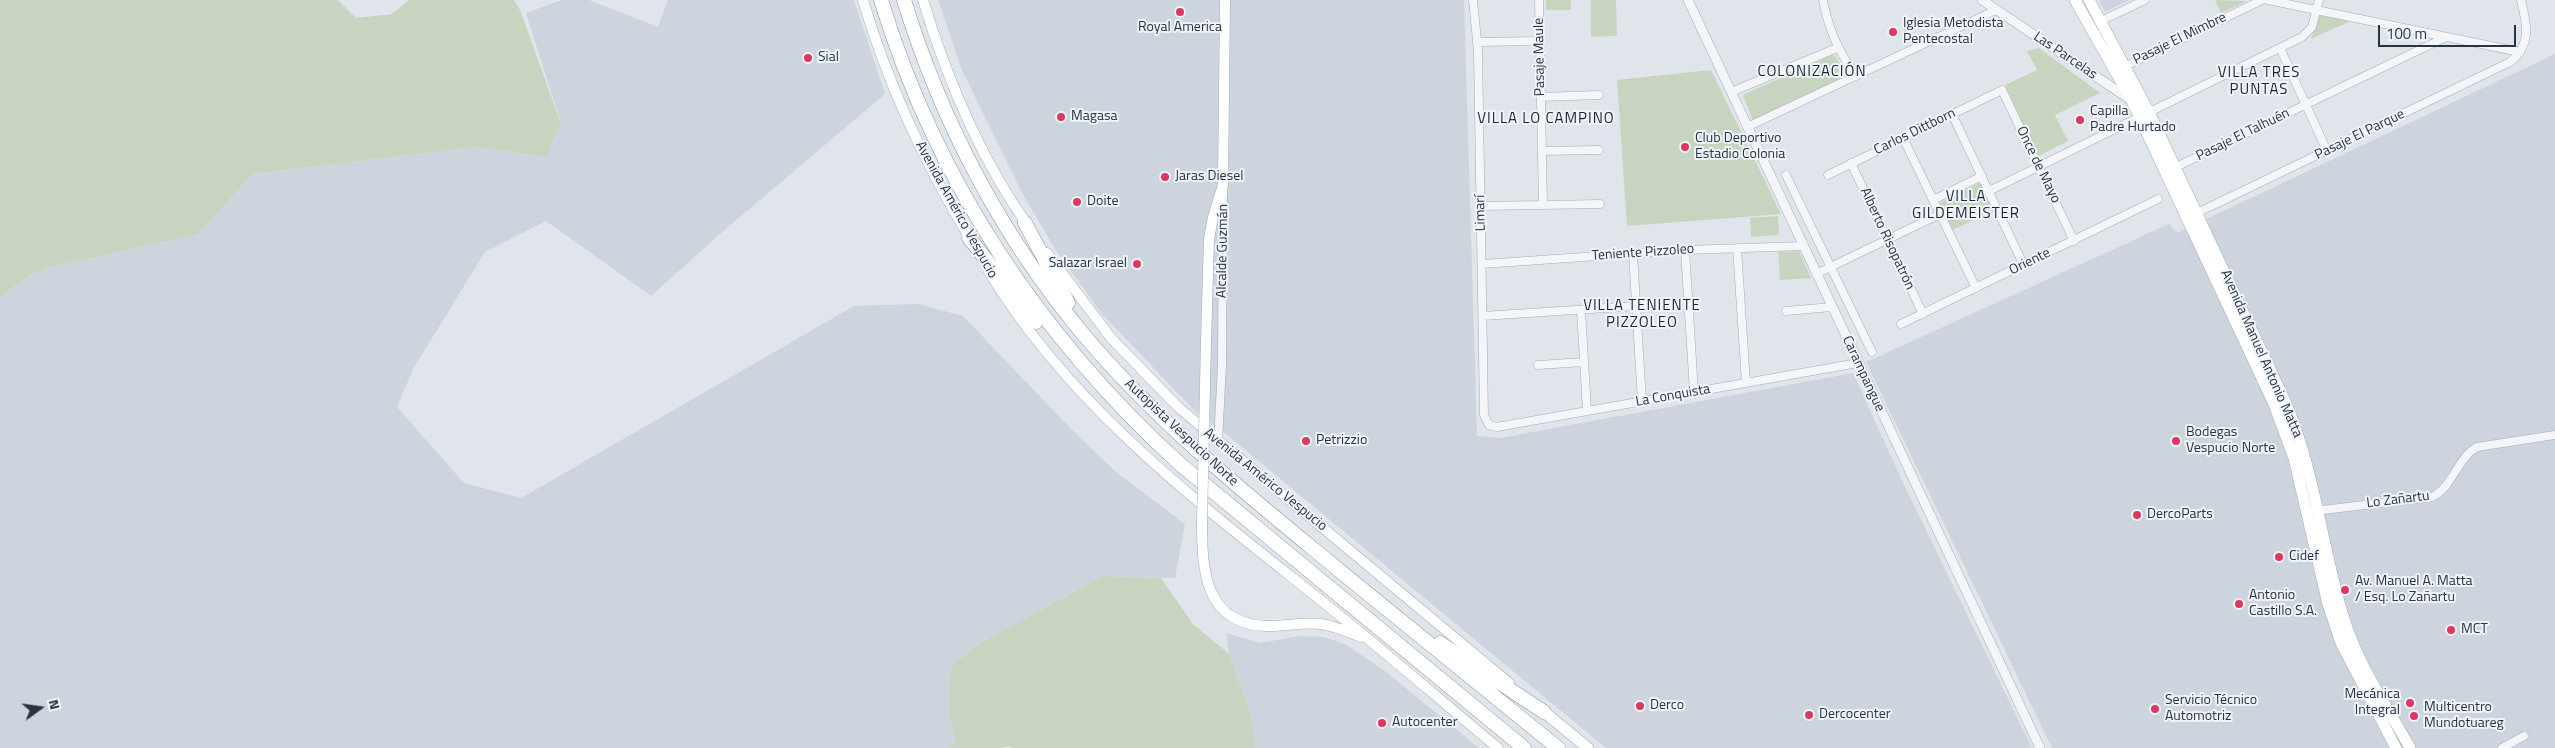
<!DOCTYPE html>
<meta charset="utf-8">
<style>
body{margin:0}
#map{position:relative;width:2555px;height:748px;overflow:hidden;background:#e0e5eb;font-family:"Titillium Web",sans-serif}
canvas{display:block}
.north{position:absolute;left:15px;top:683px;width:50px;height:50px;-webkit-text-stroke:4px #f0f4f8;paint-order:stroke;rotate:76deg;font-size:14px;font-weight:700;line-height:20px;text-align:center;color:#273444}
.north::after{content:'';display:block;margin:auto;width:18px;height:22px;background:#273444;clip-path:polygon(50% 0,100% 100%,50% 72%,0 100%)}
.scale{position:absolute;left:2378px;top:25px;width:138px;height:22px;box-sizing:border-box;border:2px solid #273444;border-top:0;padding-left:6px;font-size:15px;line-height:18px;white-space:nowrap;color:#273444;-webkit-text-stroke:4px #f0f4f8;paint-order:stroke}
</style>
<div id="map">
<canvas width="2555" height="748"></canvas>
<div class="north">N</div>
<div class="scale">100 m</div>
</div>
<script>
const g = document.querySelector('canvas').getContext('2d');
g.lineJoin = 'round';
function fillPath(path, color) {
  g.fillStyle = color;
  g.fill(path, 'evenodd');
}
function trace(path, color, width, dash) {
  g.strokeStyle = color;
  g.lineWidth = width;
  g.lineCap = dash ? 'butt' : 'round';
  g.setLineDash(dash || []);
  g.stroke(path);
}
function write(font, color, halo, rows, align = 'center') {
  g.font = font + ' "Titillium Web",sans-serif';
  g.lineWidth = 4;
  g.setLineDash([]);
  g.textBaseline = 'middle';
  g.strokeStyle = halo;
  g.fillStyle = color;
  for (const [text, x, y, turn = 0] of rows) {
    g.save();
    g.translate(x, y);
    g.rotate((+turn || 0) * Math.PI / 180);
    g.textAlign = isNaN(turn) ? turn : align;
    if (halo) g.strokeText(text, 0, 0);
    g.fillText(text, 0, 0);
    g.restore();
  }
}
const built = new Path2D(`
 M561,0H589L658,27L668,0H854L885,94L721,233L651,296L546,221L485,252L413,369L397,407L464,483L521,498L854,306L918,304L963,316L1073,431L1116,472L1185,524L1175,578L1103,576L980,643L951,666L948,708L955,742L949,748H0V298L24,279L47,268L198,234L253,174L476,147L546,157L561,124L526,13Z
 M938,0H1464L1477,436L1500,438L1853,373L1905,487L2032,748H1606L1226,434L1197,413L1103,315L1055,249L1022,193L961,68Z
 M2099,0H2130L2105,12Z
 M2555,54V748H2052L1866,362L2169,224L2177,233Z
 M1226,633L1260,643L1299,636L1324,637L1345,644L1385,671L1479,748H1256L1250,712L1229,654Z`);
const green = new Path2D(`
 M0,0H338L356,18L392,14L409,0H514L520,10L561,124L546,157L476,147L253,174L198,234L47,268L24,279L0,298Z
 M1546,0H1571V10H1546Z
 M1591,0H1616L1617,36L1591,37Z
 M2215,0L2247,1L2221,13Z
 M2320,15L2351,21L2311,39Z
 M2039,48L2100,93L2055,115L2068,141L2038,156L2005,85L2037,70L2027,51Z
 M1832,55L1836,57L1846,76L1844,78L1753,120L1743,96L1745,94Z
 M1711,70L1781,214L1627,226L1617,80Z
 M1980,183L1994,210L1953,230L1939,203Z
 M1778,216L1779,235L1751,237L1750,218Z
 M1799,251L1811,278L1780,280L1778,252Z
 M1103,576L1161,578L1193,624L1229,654L1250,712L1256,748H1011L1010,746L1000,748H949L955,742L948,708L951,666L980,643Z`);
const minor = new Path2D(`
 M1473,0L1478,51L1484,415L1489,425L1497,427L1858,363
 M1539,0L1543,205
 M1823,0C1829,31 1838,50 1856,76
 M2268,0L2520,52
 M2101,21L2145,0
 M1477,42L1540,41
 M2280,48L2327,151
 M2126,66L2262,0
 M1731,92L1837,48
 M1541,97L1599,95
 M1952,114L2024,266
 M1747,127L1996,10
 M1903,138L1976,288
 M1542,151L1599,150
 M1851,163L1923,314
 M2176,167L2446,37
 M1786,175L1872,352
 M1828,175L2002,90L2074,241
 M1989,191L2302,37L2312,27L2319,0
 M1933,200L1982,176
 M1481,206L1600,204
 M2197,213L2510,62C2532,45 2527,24 2521,0
 M1737,248L1746,383
 M1685,250L1694,392
 M1633,254L1642,402
 M1482,264L1685,250L1803,246
 M1816,274L1940,214
 M1581,310L1587,411
 M1786,311L1832,307
 M1483,316L1636,306
 M1901,324L2158,199
 M1538,365L1584,362
 M1218,442L1222,365L1223,192
 M2314,511L2432,497C2453,487 2457,458 2477,447L2555,435
 M2502,748L2524,736`);
const tertiary = new Path2D(`
 M1688,0L2040,748
 M1982,0L2131,100`);
const secondary = new Path2D(`
 M863,0C888,85 926,166 972,242
 M923,0C947,79 981,160 1029,227
 M1047,253L1111,338L1178,407L1509,683
 M989,272C1072,408 1196,501 1318,598C1379,647 1438,698 1498,748
 M1206,340L1209,239L1213,217L1223,185L1225,0
 M1202,523C1202,571 1205,625 1268,626C1286,626 1304,622 1321,624C1335,626 1348,632 1361,637`);
const primary = new Path2D(`
 M2075,0L2132,101L2274,404L2294,458L2328,604L2341,643L2396,748
 M2089,0L2149,112L2284,399C2316,472 2321,546 2344,619C2358,665 2387,706 2410,748
 M1544,712L1588,748`);
const motorway = new Path2D(`
 M881,0C936,181 1041,338 1181,465L1524,748
 M904,0C941,121 1002,237 1083,334C1153,417 1234,484 1317,552C1397,618 1478,683 1558,748
 M1025,223L1068,303
 M969,238L1036,322
 M1440,643L1544,712`);
const secondaryBridge = new Path2D(`
 M1202,523L1206,340`);
const markers = [
 [1180,12,5,"#dc3960"],
 [1893,32,5,"#dc3960"],
 [808,58,5,"#dc3960"],
 [1061,117,5,"#dc3960"],
 [2080,120,5,"#dc3960"],
 [1685,147,5,"#dc3960"],
 [1165,177,5,"#dc3960"],
 [1077,202,5,"#dc3960"],
 [1137,264,5,"#dc3960"],
 [1306,441,5,"#dc3960"],
 [2176,441,5,"#dc3960"],
 [2137,515,5,"#dc3960"],
 [2279,557,5,"#dc3960"],
 [2345,590,5,"#dc3960"],
 [2239,604,5,"#dc3960"],
 [2451,630,5,"#dc3960"],
 [2410,703,5,"#dc3960"],
 [1640,706,5,"#dc3960"],
 [2155,709,5,"#dc3960"],
 [1809,715,5,"#dc3960"],
 [2414,716,5,"#dc3960"],
 [1382,723,5,"#dc3960"]
];
const poiNames = [
 ["Iglesia Metodista",1903,24],
 ["Pentecostal",1903,40],
 ["Royal America",1180,28,"center"],
 ["Sial",818,58],
 ["Capilla",2090,112],
 ["Padre Hurtado",2090,128],
 ["Magasa",1071,117],
 ["Club Deportivo",1695,139],
 ["Estadio Colonia",1695,155],
 ["Jaras Diesel",1175,177],
 ["Doite",1087,202],
 ["Salazar Israel",1127,264,"right"],
 ["Bodegas",2186,433],
 ["Vespucio Norte",2186,449],
 ["Petrizzio",1316,441],
 ["DercoParts",2147,515],
 ["Cidef",2289,557],
 ["Av. Manuel A. Matta",2355,582],
 ["/ Esq. Lo Zañartu",2355,598],
 ["Antonio",2249,596],
 ["Castillo S.A.",2249,612],
 ["MCT",2461,630],
 ["Mecánica",2400,695,"right"],
 ["Integral",2400,711,"right"],
 ["Servicio Técnico",2165,701],
 ["Automotriz",2165,717],
 ["Derco",1650,706],
 ["Multicentro",2424,708],
 ["Mundotuareg",2424,724],
 ["Dercocenter",1819,715],
 ["Autocenter",1392,723]
];
const streetNames = [
 ["Pasaje El Mimbre",2180,39,-26],
 ["Las Parcelas",2065,56,34],
 ["Pasaje Maule",1540,57,-91],
 ["Carlos Dittborn",1915,132,-26],
 ["Pasaje El Talhuén",2243,135,-26],
 ["Pasaje El Parque",2360,135,-26],
 ["Once de Mayo",2038,165,64],
 ["Avenida Américo Vespucio",956,210,61],
 ["Limarí",1481,213,-91],
 ["Alberto Risopatrón",1887,239,65],
 ["Alcalde Guzmán",1223,251,-89],
 ["Teniente Pizzoleo",1643,253,-4],
 ["Oriente",2030,262,-26],
 ["Avenida Manuel Antonio Matta",2261,354,66],
 ["Carampangue",1863,374,65],
 ["La Conquista",1673,396,-10],
 ["Autopista Vespucio Norte",1181,433,43],
 ["Avenida Américo Vespucio",1265,480,39],
 ["Lo Zañartu",2398,500,-7]
];
const neighbourhoodNames = [
 ["COLONIZACIÓN",1812,72],
 ["VILLA TRES",2259,73],
 ["PUNTAS",2259,90],
 ["VILLA LO CAMPINO",1546,119],
 ["VILLA",1966,197],
 ["GILDEMEISTER",1966,214],
 ["VILLA TENIENTE",1642,306],
 ["PIZZOLEO",1642,323]
];
fillPath(built, '#ced4dd');
fillPath(green, '#c7d5c0');
trace(minor, '#a5acb6', 9);
trace(tertiary, '#a5acb6', 10);
trace(secondary, '#a5acb6', 11);
trace(primary, '#9eaab7', 12);
trace(motorway, '#8694a3', 15);
trace(minor, '#f3f5f8', 8);
trace(tertiary, '#f3f5f8', 9);
trace(secondary, '#fff', 10);
trace(primary, '#fff', 11);
trace(motorway, '#fff', 14);
trace(secondaryBridge, '#a5acb6', 11, []);
trace(secondaryBridge, '#fff', 10);
for (const [x, y, r, color] of markers) {
  const dot = new Path2D();
  dot.arc(x, y, r, 0, 2 * Math.PI);
  g.fillStyle = color;
  g.fill(dot);
  trace(dot, '#f0f4f8', 2);
}
write('14px', '#273444', '#f0f4f8', poiNames, 'left');
write('14px', '#273444', '#f0f4f8', streetNames);
g.letterSpacing = '1px';
write('15px', '#192534', '#f0f4f8', neighbourhoodNames);
g.letterSpacing = '0px';
</script>
